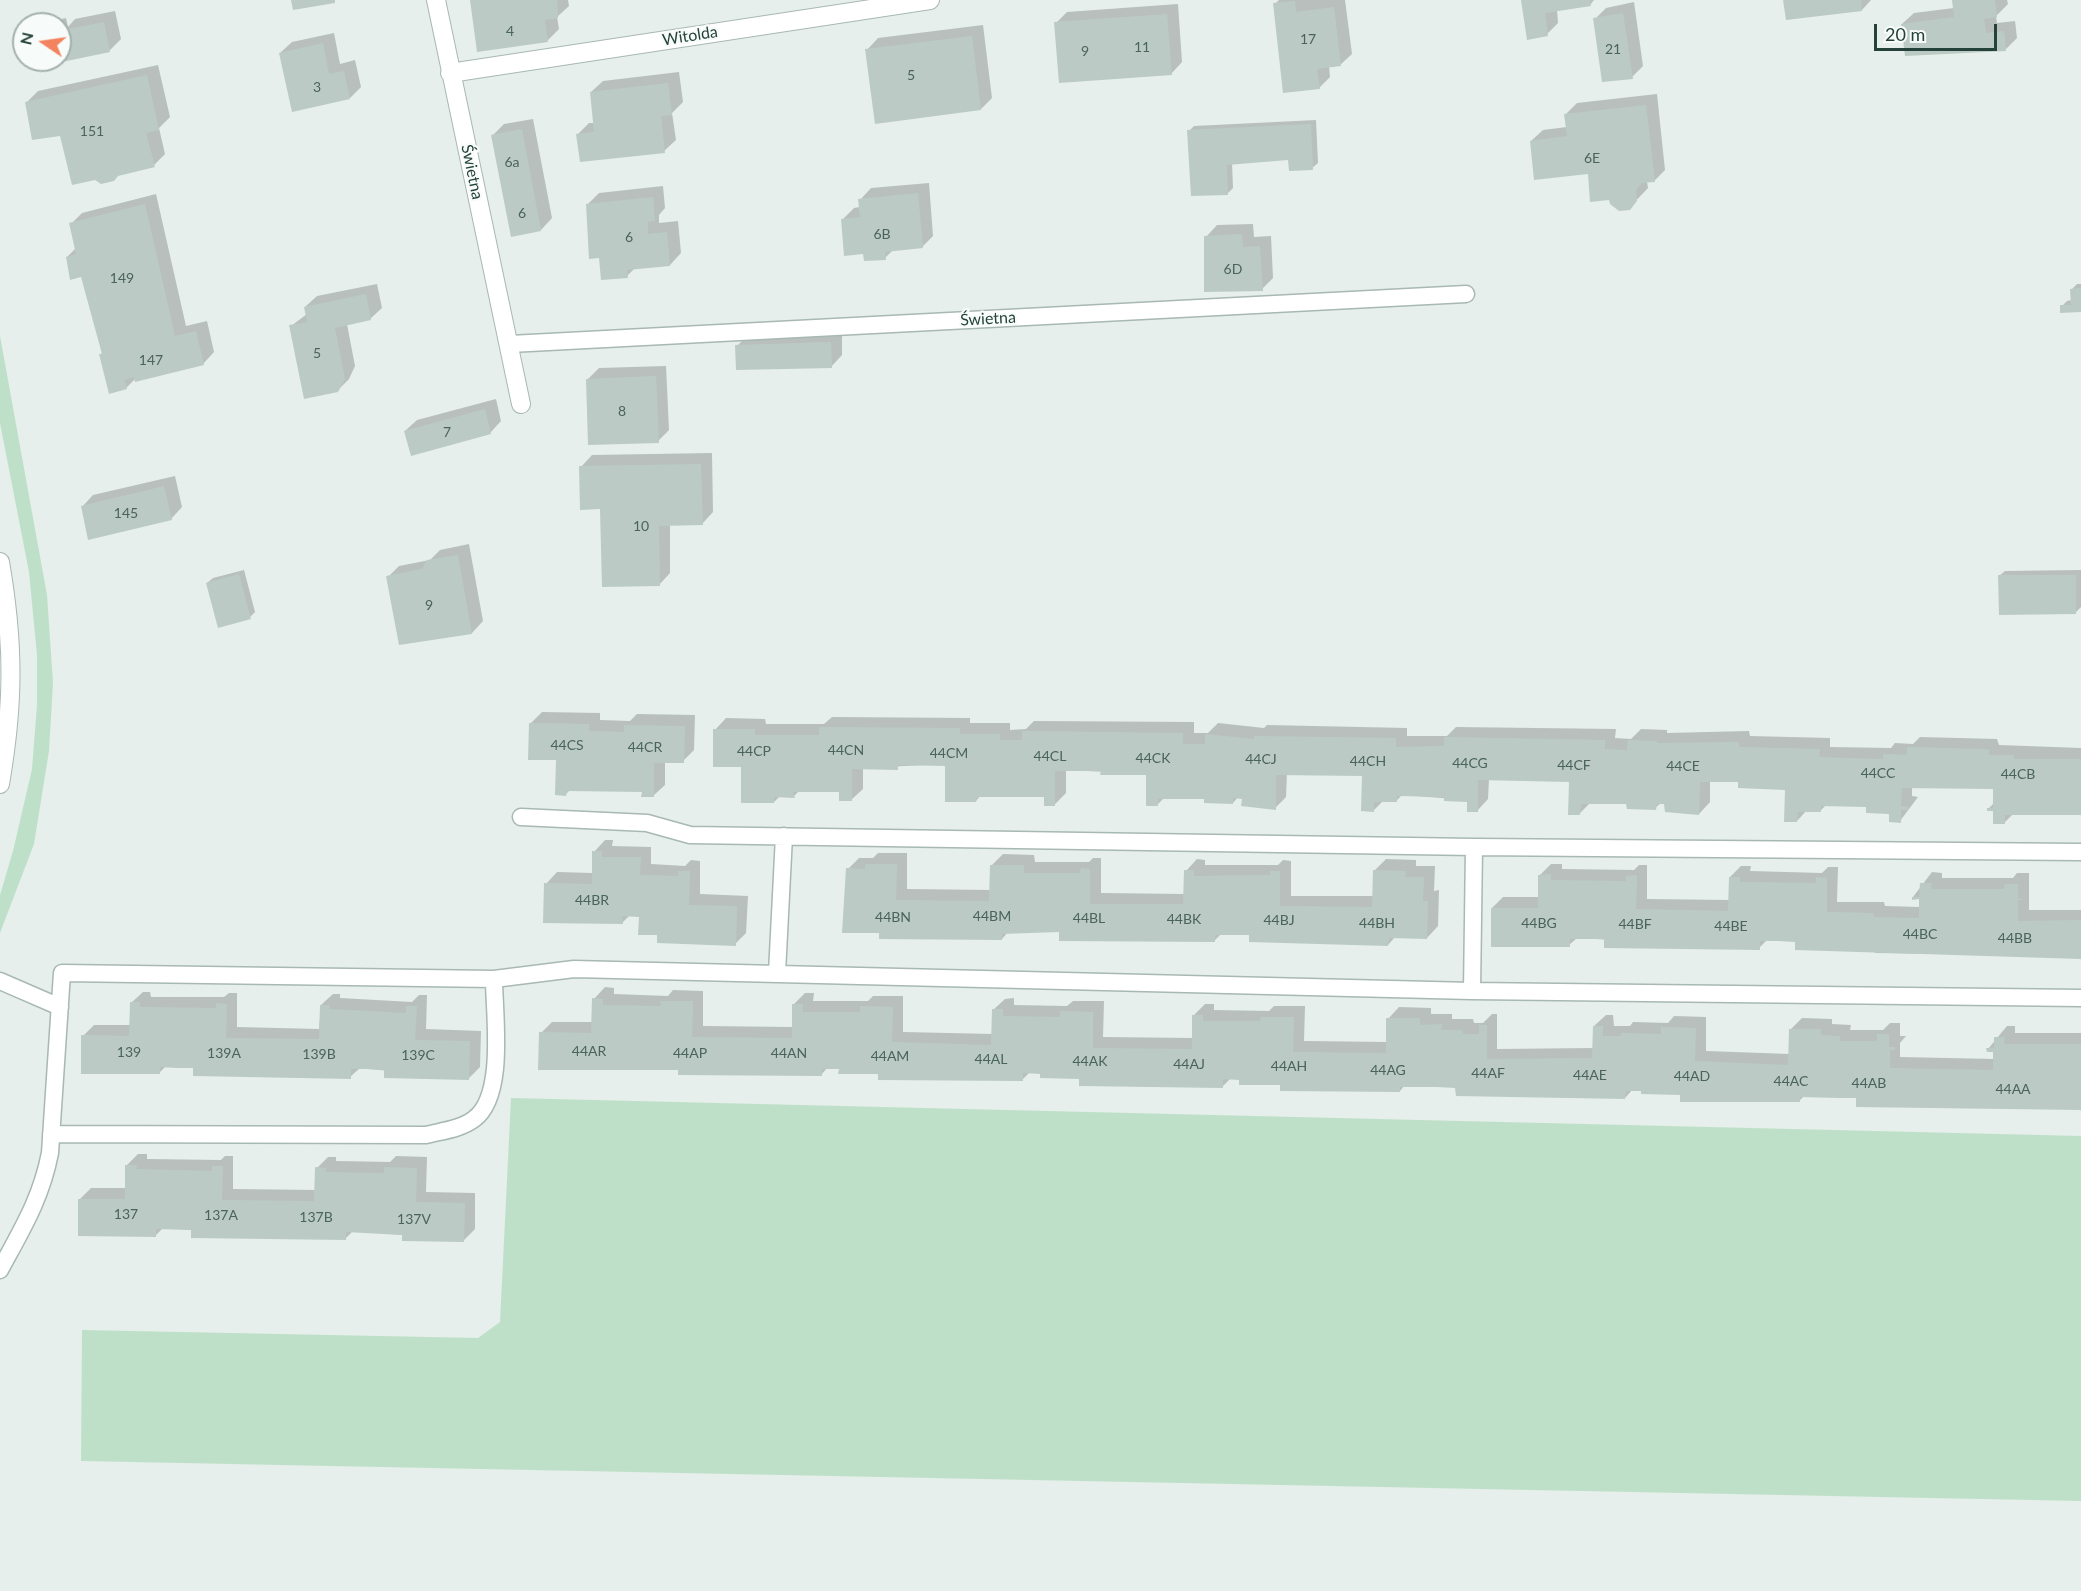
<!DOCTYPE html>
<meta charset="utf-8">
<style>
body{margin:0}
#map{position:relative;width:2081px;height:1591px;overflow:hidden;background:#e6efeb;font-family:Lato,sans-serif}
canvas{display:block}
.north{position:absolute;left:12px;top:12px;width:60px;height:60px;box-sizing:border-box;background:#f7fbf9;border:2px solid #a3b1ad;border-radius:50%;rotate:283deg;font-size:16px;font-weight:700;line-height:24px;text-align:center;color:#24423a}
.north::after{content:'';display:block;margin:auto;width:21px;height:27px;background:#f4845f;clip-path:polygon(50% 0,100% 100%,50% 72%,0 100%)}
.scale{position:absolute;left:1874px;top:24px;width:123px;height:27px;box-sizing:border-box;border:3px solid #24423a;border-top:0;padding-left:8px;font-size:18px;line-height:21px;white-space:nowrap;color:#24423a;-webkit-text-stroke:4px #f7fbf9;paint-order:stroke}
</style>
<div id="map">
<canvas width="2081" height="1591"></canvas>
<div class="north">N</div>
<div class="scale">20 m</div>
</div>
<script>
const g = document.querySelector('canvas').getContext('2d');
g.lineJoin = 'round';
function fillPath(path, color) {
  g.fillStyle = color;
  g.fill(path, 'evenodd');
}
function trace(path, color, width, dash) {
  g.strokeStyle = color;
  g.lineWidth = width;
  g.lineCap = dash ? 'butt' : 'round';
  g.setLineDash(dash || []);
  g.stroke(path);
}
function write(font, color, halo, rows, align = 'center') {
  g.font = font + ' Lato,sans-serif';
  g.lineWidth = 4.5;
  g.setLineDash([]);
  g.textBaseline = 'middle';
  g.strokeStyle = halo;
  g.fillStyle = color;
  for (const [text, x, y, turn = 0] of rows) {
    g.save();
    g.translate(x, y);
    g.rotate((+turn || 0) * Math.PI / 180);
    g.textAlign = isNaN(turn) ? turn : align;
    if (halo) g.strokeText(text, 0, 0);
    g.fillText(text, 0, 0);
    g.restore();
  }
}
const green = new Path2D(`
 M0,336L47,595L53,683L49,751L34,844L0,933V895L13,851L32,769L37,705V655L29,572L0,423Z
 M511,1098L2081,1136V1501L81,1461L82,1330L478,1338L500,1322Z`);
const shadow = new Path2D(`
 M471,0H568L569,6L557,17L559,29L548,40Z
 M1279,0H1345L1352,54L1340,65L1329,66L1330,77L1319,88L1275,4Z
 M1522,0H1594L1590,5L1557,10L1558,23L1547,34Z
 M1785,0H1871L1862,10Z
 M1953,0H2007L2008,4L1996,16L1997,23L2015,21L2017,38L2006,49L1902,24L1914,13L1954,8Z
 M1634,2L1643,66L1632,77L1595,19L1606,8Z
 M1178,4L1182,62L1171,74L1056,23L1067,12Z
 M115,11L121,39L109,51L39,65L38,60H60V24H38L66,18L68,27L75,19Z
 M983,25L992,98L981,109L867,50L878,38Z
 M334,33L340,64L355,60L361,87L350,98L280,53L292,42Z
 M158,65L170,117L159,128L165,154L154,165L62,135L26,103L38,91Z
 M679,72L683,102L672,113L676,140L664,151L578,134L589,123H595L591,92L603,81Z
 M1657,94L1665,170L1654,181L1647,182L1648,188L1629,208L1610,198L1589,173L1531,141L1543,130L1567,127L1566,114L1577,103Z
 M533,119L552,218L541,230L493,135L504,124Z
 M1316,120L1318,163L1312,168L1290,159L1232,163L1233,188L1228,193L1189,131L1194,126Z
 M929,183L933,236L922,247L893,250L885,258L843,219L854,208L860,207V200L871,188Z
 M663,186L665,208L659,215V223L678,221L681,253L670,265L635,268L627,276L600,257L588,204L599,193Z
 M156,194L186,326L207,321L214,352L203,364L136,378L126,388L100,355L103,352L82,275L67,257L76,248L71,224L82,213Z
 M1253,224L1254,237L1271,236L1273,278L1262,289L1206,237L1217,225Z
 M377,284L382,308L370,319L347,324L355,366L349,379L338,390L291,326L307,314L305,307L317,296Z
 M2077,284H2081V311L2062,306L2067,301L2072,300V289Z
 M842,331V355L831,367L737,346L748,335Z
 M666,366L669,430L658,441L588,379L599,368Z
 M496,399L501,421L490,433L405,431L417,420Z
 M712,453L713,512L702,524H670V573L659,585L602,508L581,467L592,455Z
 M175,476L182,507L171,519L82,507L93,495Z
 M469,544L483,621L472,633L388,577L399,566L430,560L440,550Z
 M244,570L255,612L250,617L207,583L213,578Z
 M2081,570V607L2076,612L1999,576L2005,571Z
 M542,712L600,713V720L630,721L637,714L695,715L694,750L683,761H665V785L653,796L643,791L570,790L566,794L558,759L531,723Z
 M832,717L970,718V723H1010V730L1026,729L1034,721L1194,722V733H1208L1218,723L1264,728L1267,725L1407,728V736H1447L1456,727L1616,729L1615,738L1631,739L1641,729L1667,730V733L1749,731L1750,736L1830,738V747L1891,748L1895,743L1913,744L1920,737L1997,739L1999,745L2081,748V814H2013L2005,822L1995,810L1989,808L1995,802V788L1912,787V796L1918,797L1900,821L1891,812L1868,806L1826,805L1820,811L1807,810L1797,821L1787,788L1740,781L1710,780V802L1699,814L1666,803H1661L1655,808L1628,803L1591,802L1580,813L1570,781L1489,779L1488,799L1477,811L1469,800L1402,795L1396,801H1383L1374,810L1363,774L1287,773L1286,797L1275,808L1243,797H1238L1233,803L1206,797H1165L1157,805L1148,774L1066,770V793L1054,805L1045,795H981L976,801L947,764L863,768V789L851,800L841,791L800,790L794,796H780L774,802L715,730L726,718L765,719L766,724H824Z
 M605,840H613L612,846L651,847V864L685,866L691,860L700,861V894L748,896L746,933L735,944L658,934L641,915H630L622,923L546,884L557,872L593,873L594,852Z
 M878,853H907V889L991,890V866L1003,854L1034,855L1035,862H1089L1093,858H1101V893L1185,894L1186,871L1197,859L1205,860V865H1278L1283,860L1291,861V896H1374V871L1386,859L1416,860V866H1435L1434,891L1439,890L1438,926L1427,938L1395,937L1388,945L1250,933H1222L1214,941L1060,930L1008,932L1002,939L881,932L848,869L859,858H873Z
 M1551,864H1562V869L1634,870L1639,865H1647V899L1730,900V877L1741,866H1751L1750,871L1822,873L1828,867H1838L1837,902H1884L1885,906L1920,907V898L1913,897L1932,872L1942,873V878H2013L2017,873H2029V910H2081V956L1875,953V949L1797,940H1767L1759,948L1577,938L1569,945L1492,908L1503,897H1540V875Z
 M605,987L614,988V994L668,996L673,990L703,991V1026L793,1027V1005L805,993H814L813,1001H868L873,996H903V1032L993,1034V1010L1005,999L1014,998V1005L1067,1006L1073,1001H1104L1103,1037L1194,1038V1015L1205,1004H1214V1010L1269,1011L1274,1006H1305L1304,1041L1388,1042V1019L1399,1007L1431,1008V1014H1452V1019H1473L1474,1023H1483L1492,1014H1497V1049L1594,1048V1026L1606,1015H1613L1614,1026H1630L1633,1022L1668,1023L1674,1016L1706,1017V1051L1790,1054V1030L1802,1018L1832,1019V1024L1851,1025L1850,1030H1883L1890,1023H1900V1036H1906L1900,1043V1057L1995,1059V1051L1988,1049L2007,1026H2015V1033H2081V1109L1858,1097L1804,1096L1799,1101L1643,1089H1633L1625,1098L1457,1087L1405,1085L1400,1091L1231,1078L1223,1086L1042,1072H1030L1022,1080L880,1073L841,1067H828L821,1075L680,1068L541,1033L552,1022H593L594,999Z
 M143,992H150L151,997H224L229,993H237V1027L319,1029L321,1005L333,994H340V998L412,1002L419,995H427L426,1029L481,1031L480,1067L468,1079L360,1068L350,1077L166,1066L159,1073L83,1036L94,1025H131V1003Z
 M138,1154H147V1159L221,1160L225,1156H233V1189L316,1190L317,1168L328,1157H336V1161L390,1162L396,1156L427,1157L426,1192L475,1193V1229L464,1240L353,1231L345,1239L163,1228L155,1236L80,1199L91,1188H126L127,1165Z`);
const building = new Path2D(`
 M291,0H335V3L293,10Z
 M470,0H557L558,18L545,20L548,42L477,52Z
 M1521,0H1590L1591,6L1545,13L1548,36L1527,40Z
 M1783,0H1861L1862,11L1786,20Z
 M1952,0H1995L1997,17L1984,19L1986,33L2004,31L2006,51L1905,56L1901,24L1954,17Z
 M1295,1L1296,12L1334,7L1341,66L1317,69L1320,89L1283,93L1273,3Z
 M1623,13L1633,79L1602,82L1593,18Z
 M1167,14L1172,75L1059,83L1054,22Z
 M60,22L63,30L104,22L110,52L38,67L36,60H60Z
 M972,36L981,110L875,124L865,49Z
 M323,43L329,74L344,71L350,99L292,112L279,53Z
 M147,75L159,130L146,133L155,167L118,176L114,181L101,184L95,180L72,185L60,136L32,140L25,102Z
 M668,83L672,115L661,116L665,153L580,162L576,134L594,132L590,92Z
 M1646,105L1655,182L1642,183L1636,190L1637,201L1630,210L1619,211L1610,204L1609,200L1590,202L1588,174L1534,180L1530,141L1567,136L1564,114Z
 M1311,124L1313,170L1289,171L1288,160L1227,165L1228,195L1191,196L1187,130Z
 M522,129L541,231L511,237L491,135Z
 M918,193L923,248L885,252L886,260L864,261L863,254L844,256L841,219L860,217L858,199Z
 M653,197L655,221L648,222V234L667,232L670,266L627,270L628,278L601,280L599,258L589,259L586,204Z
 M145,204L175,336L196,331L204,365L135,382L134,377L125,380L127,389L109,394L99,354H102L81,277L70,280L66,257L76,254L69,223Z
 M1242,234L1243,247L1260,246L1263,291L1204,292V236Z
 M2081,288V312L2060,313V305H2071L2070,289Z
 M366,294L371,320L335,328L345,379L338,392L304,399L289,325L307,322L304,307Z
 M831,342L832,368L736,370L735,345Z
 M656,376L659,443L588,445L586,379Z
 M485,409L491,434L411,456L404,431Z
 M701,464L703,525L659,526L660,586L602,587L600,509L580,510L579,466Z
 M164,486L172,520L88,540L81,506Z
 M458,555L472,634L399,645L386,576L422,569L427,560Z
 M239,574L251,619L218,628L206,583Z
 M1998,575H2076V614L1999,615Z
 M529,723L589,724V731L624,732V725L685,726L684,763H654V797H641L642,792L567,791L566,796L555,795L556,760H528Z
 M819,727L960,728V734H1000V740H1022V731L1183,733V744H1205V734L1254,739V736L1396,738V747L1444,746V737L1605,740V749L1627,750L1628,740L1657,741V743L1738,742L1740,747L1820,749L1819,757L1844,758L1883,759V754L1907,755V747L1985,749L1989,750V755H2014V759H2081V815H2005V824H1993V811H1987V808H1993V789L1902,788L1901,806L1908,807V810H1901V823L1889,822V814L1866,813V807L1821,806V812H1798L1797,822H1784L1785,790L1738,788V782H1700L1699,815L1665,812L1664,804H1657L1656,810L1627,809L1626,804H1581L1580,815H1568L1569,782L1478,780V812H1467V802L1444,801V797L1397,796V802H1374V812L1361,811L1362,776L1276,775V810L1241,806L1242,799L1233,798V804L1204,803V799H1158V806H1146V775H1100L1101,771H1055V806H1044V797H977L976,802H945V766L898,765V770L852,769V801H839V792H793L795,798L774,797V803H741V767H713V729H755V735H819Z
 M592,851H602V857H641L640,875L678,876V871H690L689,905L737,906L736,946L657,943V935H638L639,917L622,916L623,924L543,923L544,883L592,884Z
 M865,864H897L896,900L989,901L990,865H1024V873H1080L1081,868L1090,869V904H1183L1184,870H1194V876L1270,875V871H1280V906L1372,907L1373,870L1406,871L1405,877H1424L1423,901H1428L1427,939L1389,938L1388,946L1249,942V935H1215V942L1059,941V932L1002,934V940L879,939V933H842L846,868L865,869Z
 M1551,874V880L1626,881V876L1637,875L1636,909L1728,911L1729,877H1740V882L1816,883V877L1827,878V912L1873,913L1874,917L1919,918V899L1912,900V897H1919L1920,883H1932L1931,889H2004L2005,884H2018V898L2024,900H2018V921L2081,920V959L1795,950V942L1778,941H1760V950L1604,948V939H1570V947H1491V908H1538V875Z
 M592,998L603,999V1005L661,1006L660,1001H693L692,1037L792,1038V1004H803V1012H860V1006L893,1007L892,1042L991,1045L992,1009H1003V1016L1060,1017V1011L1093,1012V1048L1192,1049V1015H1203V1021H1260L1261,1017H1294L1293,1052L1386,1053V1018H1420V1025L1442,1024L1441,1030H1462L1463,1034H1479V1025H1487V1059L1592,1058L1593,1026H1603V1036H1621V1033L1661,1034V1027L1696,1028L1695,1061L1788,1065L1789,1029H1821V1035L1840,1036V1041H1877V1034H1889V1047H1895V1050H1890V1068L1993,1070V1052H1987L1986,1048H1994V1037H2005L2004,1044H2081V1110L1856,1107V1098H1839L1800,1097V1102H1680V1095L1641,1094V1091H1626L1625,1099L1456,1096L1455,1088L1437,1087H1400V1092L1280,1091V1085H1239V1080L1223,1079V1088L1079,1086V1079L1040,1078V1074L1023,1073V1081L878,1080V1074H838L839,1069H822V1076L678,1075V1070H538L539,1032L591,1033Z
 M130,1002H140V1007L216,1008V1003L227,1004L226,1038L319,1039L320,1005H330L329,1009L406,1013V1006H417L415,1040L470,1041L469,1080L384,1078V1070L366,1069H351V1079L193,1076V1068H176L160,1067V1074H81V1035L129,1036Z
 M125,1165H137L136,1169L212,1171V1166H223L222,1200L314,1201L315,1167L326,1168V1172L384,1173V1167L417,1168L416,1202L465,1203L464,1242L402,1241V1235L346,1232V1240L191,1238V1230L156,1229V1237L78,1236V1199H125Z`);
const service = new Path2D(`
 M510,344L1466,294
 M521,817L647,823L690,835L1474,847L2081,852
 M777,973L784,836
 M0,981L60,1007
 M1472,991L1474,847
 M51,1134L426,1135C442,1131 461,1129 474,1119C506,1096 494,1014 494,979
 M0,1270C22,1229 41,1199 50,1153L62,973L494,979L574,969L1472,991L2081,998`);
const minor = new Path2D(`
 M436,0L521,404
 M450,73L930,0
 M0,562C14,643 14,703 0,784`);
const numberNames = [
 ["4",510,31],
 ["17",1308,39],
 ["11",1142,47],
 ["21",1613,49],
 ["9",1085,51],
 ["5",911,75],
 ["3",317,87],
 ["151",92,131],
 ["6E",1592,158],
 ["6a",512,162],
 ["6",522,213],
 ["6B",882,234],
 ["6",629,237],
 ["6D",1233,269],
 ["149",122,278],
 ["5",317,353],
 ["147",151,360],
 ["8",622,411],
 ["7",447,432],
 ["145",126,513],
 ["10",641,526],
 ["9",429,605],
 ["44CS",567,745],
 ["44CR",645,747],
 ["44CN",846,750],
 ["44CP",754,751],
 ["44CM",949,753],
 ["44CL",1050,756],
 ["44CK",1153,758],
 ["44CJ",1261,759],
 ["44CH",1368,761],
 ["44CG",1470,763],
 ["44CF",1574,765],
 ["44CE",1683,766],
 ["44CC",1878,773],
 ["44CB",2018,774],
 ["44BR",592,900],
 ["44BM",992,916],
 ["44BN",893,917],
 ["44BL",1089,918],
 ["44BK",1184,919],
 ["44BJ",1279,920],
 ["44BH",1377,923],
 ["44BG",1539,923],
 ["44BF",1635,924],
 ["44BE",1731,926],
 ["44BC",1920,934],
 ["44BB",2015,938],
 ["44AR",589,1051],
 ["139",129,1052],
 ["139A",224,1053],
 ["44AP",690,1053],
 ["44AN",789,1053],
 ["139B",319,1054],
 ["139C",418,1055],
 ["44AM",890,1056],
 ["44AL",991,1059],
 ["44AK",1090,1061],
 ["44AJ",1189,1064],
 ["44AH",1289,1066],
 ["44AG",1388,1070],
 ["44AF",1488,1073],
 ["44AE",1590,1075],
 ["44AD",1692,1076],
 ["44AC",1791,1081],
 ["44AB",1869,1083],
 ["44AA",2013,1089],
 ["137",126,1214],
 ["137A",221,1215],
 ["137B",316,1217],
 ["137V",414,1219]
];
const streetNames = [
 ["Witolda",690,36,-9],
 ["Świetna",472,172,78],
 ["Świetna",988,319,-3]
];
fillPath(green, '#bfe0c8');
fillPath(shadow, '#0003');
fillPath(building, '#bbcac4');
trace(service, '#a8b8b2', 19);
trace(minor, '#a8b8b2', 20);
trace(service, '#fff', 16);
trace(minor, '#fff', 18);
write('14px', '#4a645c', null, numberNames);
write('16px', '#24423a', '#f7fbf9', streetNames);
</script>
